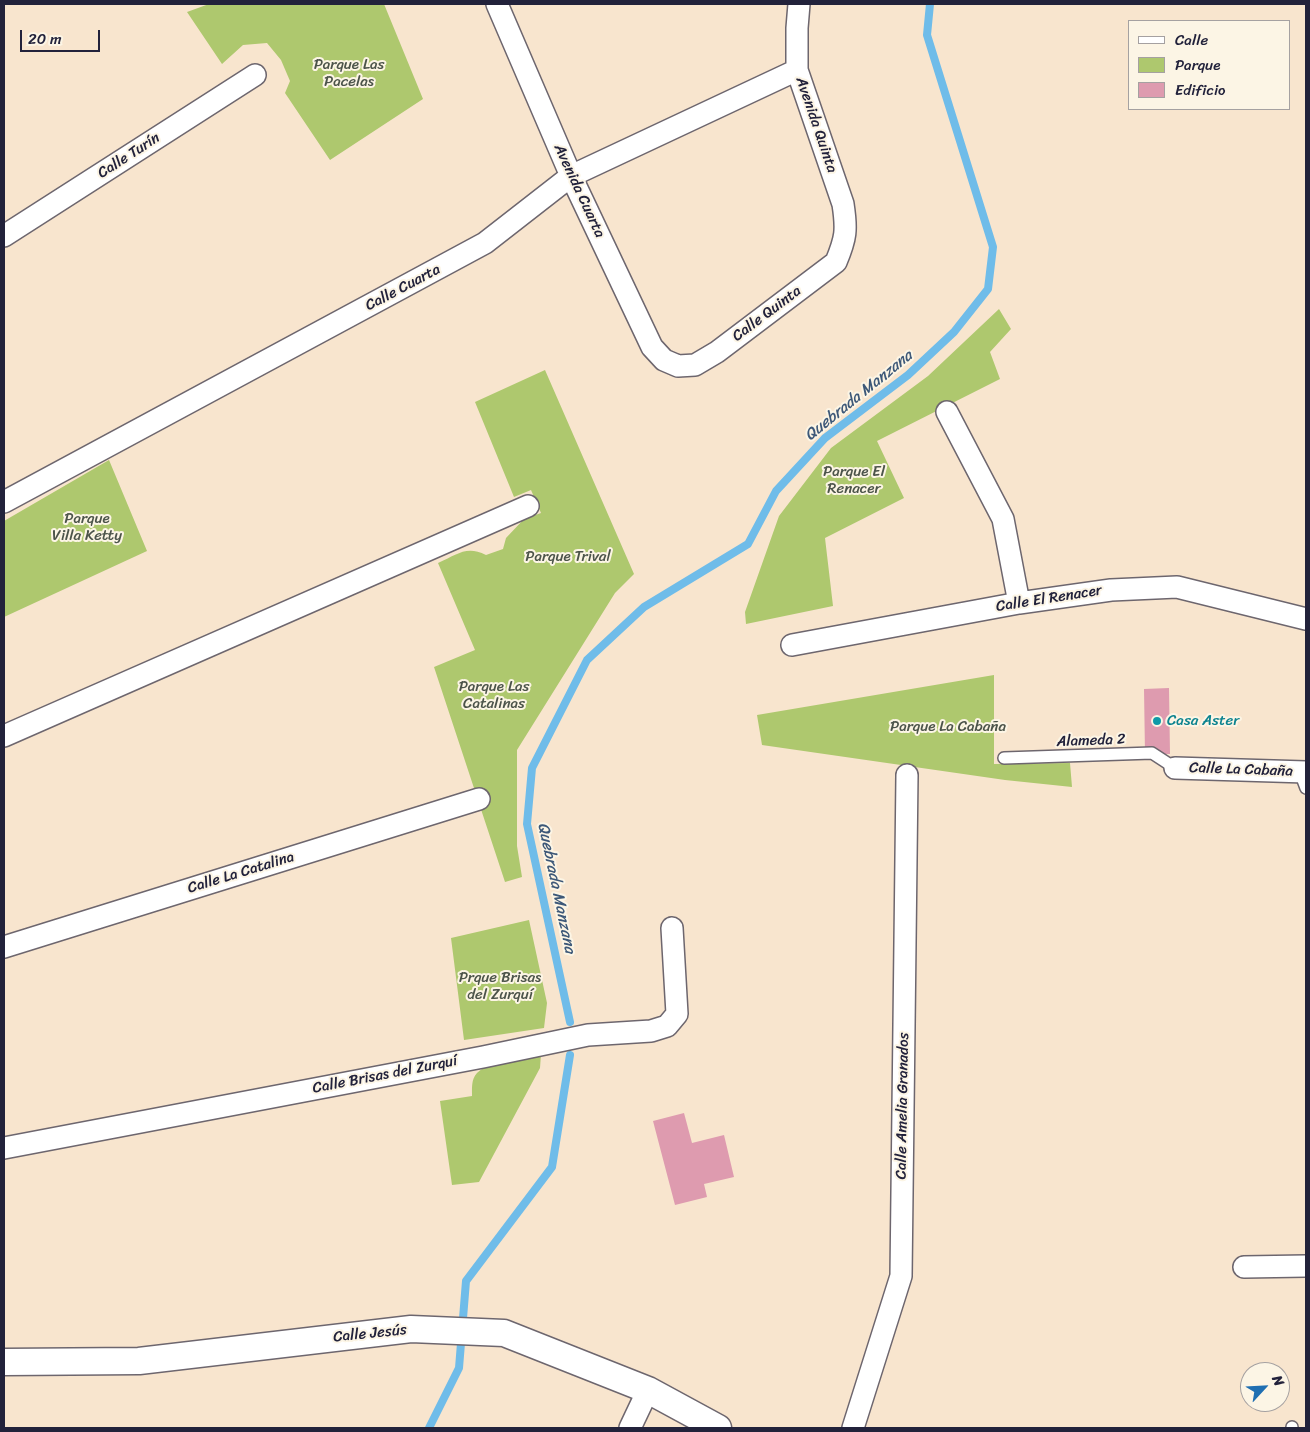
<!DOCTYPE html>
<meta charset="utf-8">
<style>
body{margin:0}
#map{position:relative;width:1310px;height:1432px;overflow:hidden;background:#f8e5ce;font-family:Sriracha,sans-serif}
canvas{display:block}
.frame{position:absolute;inset:0;border:5px solid #22223b;pointer-events:none}
.legend{position:absolute;left:1128px;top:20px;width:162px;height:90px;box-sizing:border-box;background:#fcf5e5;border:1px solid #a5a1a1;margin:0;padding:6px 9px;list-style:none;font-size:15px;color:#22223b}
.legend li{display:flex;align-items:center;gap:10px;height:25px}
.legend b{width:25px;border:1px solid #a5a1a1}
.north{position:absolute;left:1240px;top:1362px;width:50px;height:50px;box-sizing:border-box;background:#fcf5e5;border:1px solid #a5a1a1;border-radius:50%;rotate:65deg;font-size:14px;font-weight:700;line-height:20px;text-align:center;color:#22223b}
.north::after{content:'';display:block;margin:auto;width:18px;height:22px;background:#1f6fb2;clip-path:polygon(50% 0,100% 100%,50% 72%,0 100%)}
.scale{position:absolute;left:20px;top:30px;width:80px;height:22px;box-sizing:border-box;border:2px solid #22223b;border-top:0;padding-left:6px;font-size:15px;line-height:18px;white-space:nowrap;color:#22223b;-webkit-text-stroke:4px #fcf5e5;paint-order:stroke}
</style>
<div id="map">
<canvas width="1310" height="1432"></canvas>
<div class="frame"></div>
<ul class="legend">
<li><b style="height:6px;background:#fff"></b>Calle</li>
<li><b style="height:14px;background:#aec86e"></b>Parque</li>
<li><b style="height:14px;background:#de9baf"></b>Edificio</li>
</ul>
<div class="north">N</div>
<div class="scale">20 m</div>
</div>
<script>
const g = document.querySelector('canvas').getContext('2d');
g.lineJoin = 'round';
function fillPath(path, color) {
  g.fillStyle = color;
  g.fill(path, 'evenodd');
}
function trace(path, color, width, dash) {
  g.strokeStyle = color;
  g.lineWidth = width;
  g.lineCap = dash ? 'butt' : 'round';
  g.setLineDash(dash || []);
  g.stroke(path);
}
function write(font, color, halo, rows, align = 'center') {
  g.font = font + ' Sriracha,sans-serif';
  g.lineWidth = 4;
  g.setLineDash([]);
  g.textBaseline = 'middle';
  g.strokeStyle = halo;
  g.fillStyle = color;
  for (const [text, x, y, turn = 0] of rows) {
    g.save();
    g.translate(x, y);
    g.rotate((+turn || 0) * Math.PI / 180);
    g.textAlign = isNaN(turn) ? turn : align;
    if (halo) g.strokeText(text, 0, 0);
    g.fillText(text, 0, 0);
    g.restore();
  }
}
const green = new Path2D(`
 M209,4H384L423,99L330,160L285,93L290,81L281,60L267,43L243,45L222,64L187,12Z
 M999,309L1011,329L990,352L1000,379L877,441L904,498L825,538L833,606L746,624L745,612L779,516L831,448L928,376Z
 M545,370L634,574L615,593L517,750V846L522,877L505,882L434,667L475,650L438,563C457,555 466,545 486,555L503,549L506,538L524,519L541,513L531,490L514,497L475,402Z
 M109,460L147,551L4,617V521Z
 M994,675V764L1070,763L1072,787L1005,780L762,745L757,715Z
 M529,920L547,1003L544,1028L464,1040L451,938Z
 M541,1054L540,1068L479,1182L452,1185L440,1101L472,1096C472,1089 471,1079 477,1073C490,1060 523,1058 541,1054Z`);
const stream = new Path2D(`
 M570,1022L527,824L532,768L587,660L644,607L748,544L776,491L825,438L908,375L954,332L988,289L993,247L927,35L930,4
 M429,1428L459,1368L466,1281L552,1167L570,1055`);
const building = new Path2D(`
 M1169,688L1170,754H1145L1144,689Z
 M684,1113L692,1143L724,1135L734,1177L704,1184L707,1197L675,1205L653,1121Z`);
const service = new Path2D(`
 M1004,758L1152,753L1175,768
 M1300,772L1306,788
 M1292,1428V1427`);
const minor = new Path2D(`
 M497,4L571,176L652,347L664,360L678,366L695,365L717,352L836,262C846,238 847,230 843,204L797,70V28L799,4
 M4,236L255,75
 M947,412L1003,519L1019,603
 M4,502L485,243L571,176L797,70
 M792,645L1019,603L1111,590L1177,587L1306,619
 M4,736L528,506
 M1175,768L1306,772
 M4,947L479,799
 M4,1148L483,1057L588,1035L651,1031L667,1026L677,1014L672,928
 M1244,1267L1306,1266
 M630,1428L648,1390
 M853,1428L901,1276L907,775`);
const tertiary = new Path2D(`
 M4,1362L139,1361L411,1329L504,1333L648,1390L718,1428`);
const markers = [
 [1157,721,5,"#0f9aa8"]
];
const parkNames = [
 ["Parque Las",349,65],
 ["Pacelas",349,82],
 ["Parque El",854,472],
 ["Renacer",854,489],
 ["Parque",87,519],
 ["Villa Ketty",87,536],
 ["Parque Trival",568,557],
 ["Parque Las",494,687],
 ["Catalinas",494,704],
 ["Parque La Cabaña",948,727],
 ["Prque Brisas",500,978],
 ["del Zurquí",500,995]
];
const streetNames = [
 ["Avenida Quinta",816,125,71],
 ["Calle Turín",129,156,-33],
 ["Avenida Cuarta",579,191,65],
 ["Calle Cuarta",403,288,-28],
 ["Calle Quinta",767,314,-37],
 ["Calle El Renacer",1049,599,-9],
 ["Alameda 2",1091,741,-2],
 ["Calle La Cabaña",1241,770,2],
 ["Calle La Catalina",241,873,-17],
 ["Calle Brisas del Zurquí",385,1075,-11],
 ["Calle Amelia Granados",903,1106,-89],
 ["Calle Jesús",370,1334,-6]
];
const cultureNames = [
 ["Casa Aster",1167,721]
];
const waterNames = [
 ["Quebrada Manzana",859,396,-39],
 ["Quebrada Manzana",556,888,78]
];
fillPath(green, '#aec86e');
trace(stream, '#6fbce9', 8);
fillPath(building, '#de9baf');
trace(service, '#6d666e', 14);
trace(minor, '#6d666e', 24);
trace(tertiary, '#6d666e', 29);
trace(service, '#fff', 11);
trace(minor, '#fff', 21);
trace(tertiary, '#fff', 26);
for (const [x, y, r, color] of markers) {
  const dot = new Path2D();
  dot.arc(x, y, r, 0, 2 * Math.PI);
  g.fillStyle = color;
  g.fill(dot);
  trace(dot, '#fcf5e5', 2);
}
write('15px', '#4c544a', '#fcf5e5', parkNames);
write('15px', '#22223b', '#fcf5e5', streetNames);
write('15px', '#0d838f', '#fcf5e5', cultureNames, 'left');
write('italic 16px', '#3d5878', '#fcf5e5', waterNames);
</script>
